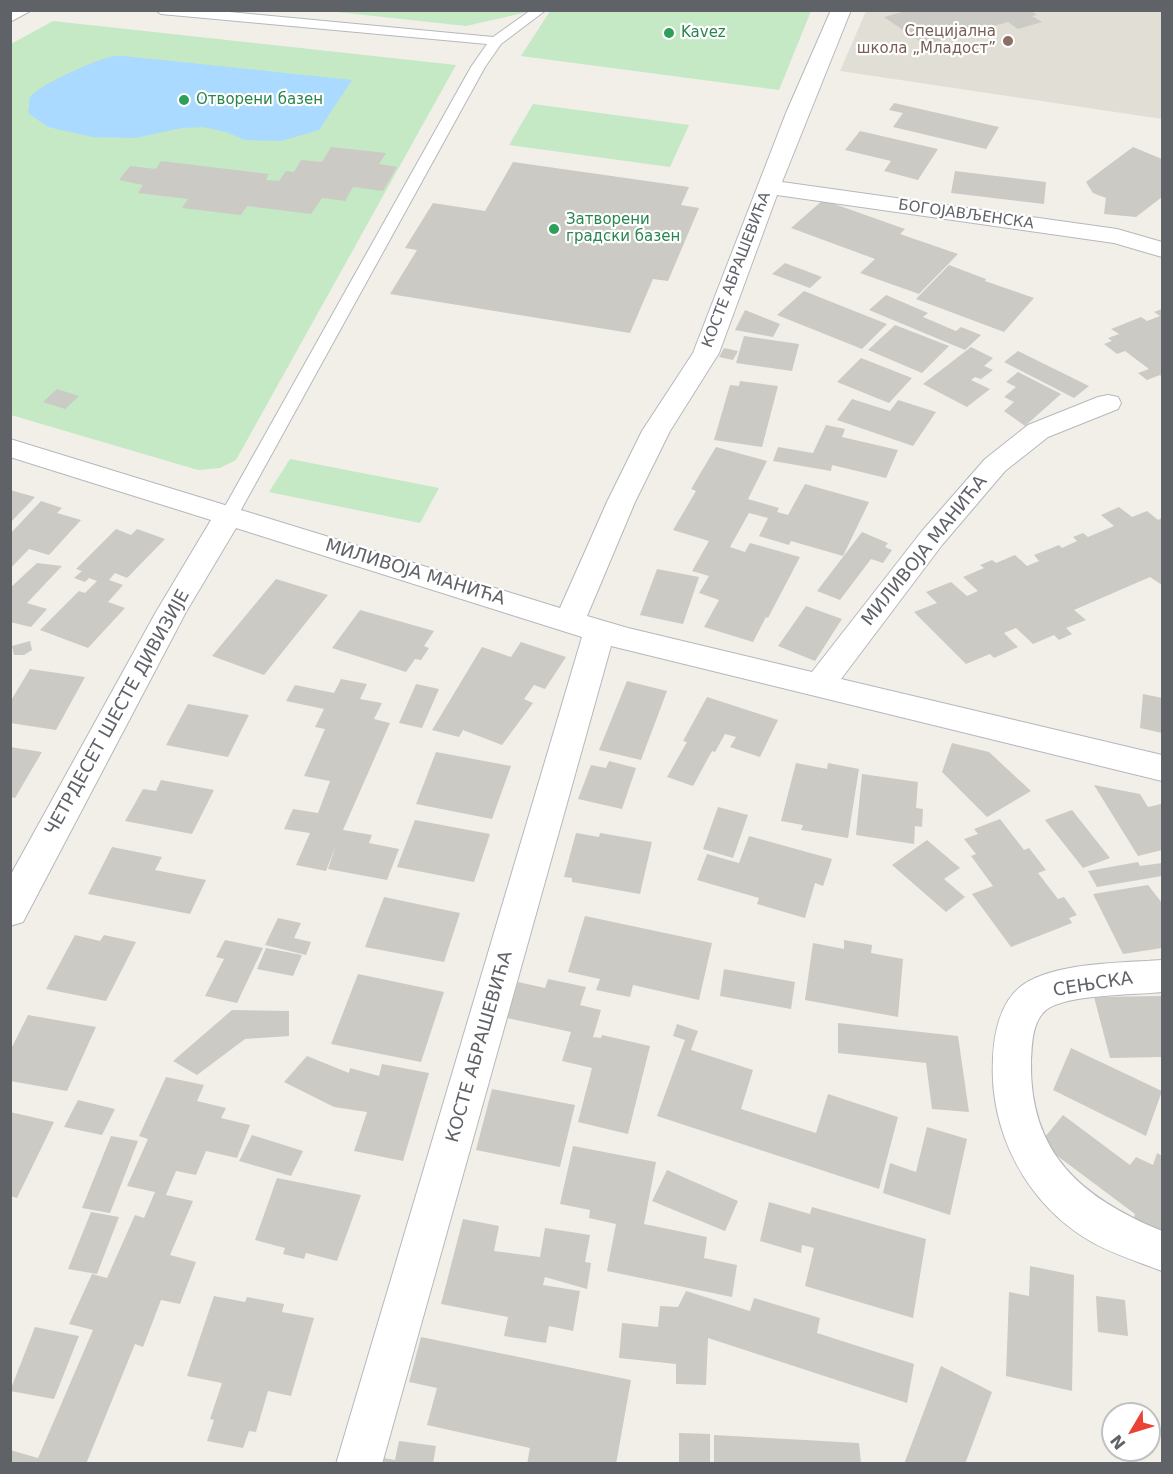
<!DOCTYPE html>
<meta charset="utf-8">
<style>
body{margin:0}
#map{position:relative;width:1173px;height:1474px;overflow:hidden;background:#f1efe8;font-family:"DejaVu Sans",sans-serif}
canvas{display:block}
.frame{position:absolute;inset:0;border:12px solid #5f6368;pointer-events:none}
.north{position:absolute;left:1101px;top:1402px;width:60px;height:60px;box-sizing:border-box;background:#fff;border:2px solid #bfc1c3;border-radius:50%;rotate:232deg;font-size:16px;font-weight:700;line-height:24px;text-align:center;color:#5f6368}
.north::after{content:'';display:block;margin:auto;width:21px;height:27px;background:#ea4335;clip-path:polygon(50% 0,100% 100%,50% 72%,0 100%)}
</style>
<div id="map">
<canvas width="1173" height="1474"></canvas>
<div class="frame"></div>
<div class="north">N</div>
</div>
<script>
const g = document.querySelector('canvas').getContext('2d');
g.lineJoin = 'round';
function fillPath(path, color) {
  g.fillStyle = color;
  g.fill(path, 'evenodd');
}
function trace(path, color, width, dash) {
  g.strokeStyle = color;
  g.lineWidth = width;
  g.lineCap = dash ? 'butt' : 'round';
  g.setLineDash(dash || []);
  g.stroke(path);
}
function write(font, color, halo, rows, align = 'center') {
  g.font = font + ' "DejaVu Sans",sans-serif';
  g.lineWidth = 4.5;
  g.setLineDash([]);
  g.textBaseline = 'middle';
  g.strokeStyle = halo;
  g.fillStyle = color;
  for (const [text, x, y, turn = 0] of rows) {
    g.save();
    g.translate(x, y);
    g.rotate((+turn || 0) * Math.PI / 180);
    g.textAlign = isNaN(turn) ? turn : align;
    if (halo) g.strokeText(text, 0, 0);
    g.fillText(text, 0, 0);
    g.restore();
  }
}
const education = new Path2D(`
 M866,11H1162V119L840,71Z`);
const green = new Path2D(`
 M328,11H532L466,26Z
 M550,11V10L811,11L779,90L521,56Z
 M53,21L456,65L236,460L220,468L198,470L11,415V44Z
 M533,104L689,125L670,167L509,145Z
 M290,459L439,488L420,523L269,492Z`);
const water = new Path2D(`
 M115,56H124L352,80L319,130L281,141L245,140L226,132L203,127L182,128L135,138L92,137L48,127L28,113L30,97C42,83 97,59 115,56Z`);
const building = new Path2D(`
 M909,10H1030L1037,15L1032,16L1042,22L1018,29L1008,22L925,45L884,17Z
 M894,103L999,127L986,149L893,127L903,113L889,110Z
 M860,131L938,149L918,180L884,171L891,161L845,150Z
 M331,147L386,153L379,164L397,167L383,191L353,187L345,201L322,198L311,214L247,206L241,215L182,208L188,199L138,193L143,185L119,180L130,166L156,169L161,161L269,174L266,180L279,181L286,171L294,172L301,160L322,162Z
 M1133,147L1162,159V197L1136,217L1104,214L1106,198L1093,193L1086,182Z
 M513,162L689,187L681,205L699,208L668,281L653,279L630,333L390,294L417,250L405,248L433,203L485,211Z
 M955,171L1046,182L1044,204L951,193Z
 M823,200L905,229L900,234L958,254L919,294L860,273L875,259L791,228Z
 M785,263L822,277L810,288L772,274Z
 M949,265L986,279L985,281L1034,298L1004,332L916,299Z
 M804,291L887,324L862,349L777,315Z
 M886,295L928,313L923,317L956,331L961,327L981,335L965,350L869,310Z
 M1162,309V377L1160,375L1147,380L1138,373L1149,369L1125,351L1117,354L1104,344L1112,341L1108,338L1119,334L1111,329L1141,317L1147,321L1160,316L1154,312Z
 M745,310L780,324L773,337L735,330Z
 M895,325L949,346L922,373L868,350Z
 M744,336L799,344L792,371L736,363Z
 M971,347L993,358L984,366L993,370L981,379L975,377L971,380L990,389L967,407L923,384Z
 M724,348L738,351L733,360L719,357Z
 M1018,351L1089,386L1074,398L1004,362Z
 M861,358L912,378L889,403L837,382Z
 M1018,372L1061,394L1025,426L1004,411L1014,402L1004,397L1016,387L1006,382Z
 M740,381L778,386L762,447L714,440L730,385L739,386Z
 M57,389L79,396L65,409L43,402Z
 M852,399L890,411L898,400L936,412L913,446L837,420Z
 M826,425L845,429L842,437L898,450L886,478L832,465L831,471L773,461L778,447L813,453Z
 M716,447L767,461L748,499L779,508L777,512L788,515L805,484L869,502L843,556L791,541L789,545L759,536L768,518L749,513L730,547L745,552L750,543L800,557L768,618L766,617L753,642L704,627L719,600L699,593L709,576L692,571L709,541L673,530L696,491L691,489Z
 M10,490L35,497L10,523Z
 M41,501L62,508L57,513L81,520L49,555L29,549L10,569V534Z
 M1119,507L1132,517L1147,511L1158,520L1162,518V585L1150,577L1074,610L1086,620L1066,628L1072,634L1059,640L1054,635L1033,644L1016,628L1004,633L1018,647L994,658L990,654L966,664L914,612L937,603L926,592L951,582L967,596L978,591L963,577L984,568L980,565L992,560L996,563L1015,555L1027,566L1039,561L1034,555L1059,545L1062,548L1077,541L1073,537L1083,533L1088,537L1114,526L1101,515Z
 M116,529L131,535L137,529L165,539L127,578L115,573L109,580L123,585L108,602L125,608L88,648L40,630L79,591L85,593L97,581L89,578L85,582L74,578L82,571L76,569Z
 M862,532L888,543L885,547L892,550L883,563L871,559L840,600L817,591Z
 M37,563L62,566L27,603L47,609L31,627L10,622V588Z
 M657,569L699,577L683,624L640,615Z
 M276,579L328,595L264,675L212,656Z
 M806,606L842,619L815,661L778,646Z
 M360,610L434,631L424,646L429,648L421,660L415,659L406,672L332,648Z
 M30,641L32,650L24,655H14L12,646Z
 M521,642L566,657L545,689L534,685L524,699L533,703L502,745L463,730L459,737L432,730L482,647L511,657Z
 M30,669L85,677L56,730L10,723V702Z
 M341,679L367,684L360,699L382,703L374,719L390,723L343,830L372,835L369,843L399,849L387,880L328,869L336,845L326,871L296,865L310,833L284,829L293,809L318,813L330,781L304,776L325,729L315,727L324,709L286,701L295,685L334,693Z
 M627,681L667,691L641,760L599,750Z
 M416,684L439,689L422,728L399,723Z
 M1143,694L1162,698V733L1140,728Z
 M707,697L778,720L760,757L730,747L736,737L725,734L715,752L712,751L693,786L667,777L687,742L683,741Z
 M188,704L249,715L228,757L166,745Z
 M952,743L989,752L1031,791L987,817L942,772Z
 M10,747L42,752L15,798L10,797Z
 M436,752L511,766L492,819L416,804Z
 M609,761L636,768L622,809L578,799L591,765L606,768Z
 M796,763L827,769L828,763L859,769L848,838L801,830L803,825L781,821Z
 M862,774L918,782L916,808L923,809L922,827L915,826L914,844L856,835Z
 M161,780L214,790L192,834L125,821L143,789L156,791Z
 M1094,785L1140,794L1148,807L1161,804L1162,850L1138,856Z
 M718,807L748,815L733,858L703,849Z
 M1072,810L1110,858L1083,868L1045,820Z
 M1000,819L1024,850L1029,848L1046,870L1038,873L1058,899L1064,897L1077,915L1069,918L1072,923L1011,947L972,894L993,886L971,856L976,854L964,839L978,834L974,829Z
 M415,820L490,834L474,882L397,867Z
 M576,833L599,837L600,833L652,842L640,894L572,882V878L564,877Z
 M749,836L832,859L823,886L815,883L805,918L757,904L759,898L697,880L707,854L739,863Z
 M927,840L960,868L944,879L965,897L946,912L892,865Z
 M112,847L162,857L155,870L206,880L190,914L88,894Z
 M1138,862L1140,866L1162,863V876L1097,887L1088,871Z
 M1148,885L1162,903V948L1123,954L1093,894Z
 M384,897L460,913L444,962L365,947Z
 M585,916L712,943L699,1000L633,985L630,997L596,990L600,979L568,972Z
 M278,918L301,923L294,938L311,942L306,955L265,945Z
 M75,935L100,941L104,935L136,942L106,1001L46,989Z
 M225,940L263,948L237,1003L205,996L224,959L216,957Z
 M844,940L872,945L871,953L903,959L898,1017L805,1000L813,943L844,949Z
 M266,948L302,955L293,976L257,969Z
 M724,969L795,982L791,1009L720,996Z
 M358,974L444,992L421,1062L331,1044Z
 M548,979L586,987L580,1005L601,1010L593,1037L601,1038L602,1035L650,1046L628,1134L578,1122L592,1068L562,1061L571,1032L507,1018L518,982L545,988Z
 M1162,996V1057L1110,1058L1094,997Z
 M232,1010L289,1011V1036L245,1039L197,1075L173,1061Z
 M28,1015L96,1027L67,1091L10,1081V1051Z
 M838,1023L958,1036L969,1112L932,1109L926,1063L838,1053Z
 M677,1024L698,1031L691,1050L753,1070L741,1109L816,1133L828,1094L898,1117L879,1189L657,1116L685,1040L673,1036Z
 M1071,1048L1162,1091L1146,1136L1053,1090Z
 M307,1056L349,1073L350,1068L379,1076L382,1064L429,1073L403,1161L354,1151L367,1112L334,1107L284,1082Z
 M166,1077L204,1085L197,1101L226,1108L221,1118L250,1125L237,1158L206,1151L196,1175L176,1171L166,1195L193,1201L170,1255L196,1262L180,1304L161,1300L143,1347L135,1344L86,1464H10V1450L38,1458L93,1330L69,1324L92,1274L107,1278L135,1215L144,1218L155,1192L127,1186L148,1139L139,1136Z
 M492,1089L575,1105L560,1167L476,1150Z
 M78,1100L115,1109L102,1135L64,1127Z
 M10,1112L54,1122L17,1198L10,1196Z
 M1063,1115L1130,1165L1136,1157L1153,1165L1157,1153L1162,1156V1231L1134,1218L1135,1214L1040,1143Z
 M927,1127L967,1139L950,1215L883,1193L890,1163L916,1172Z
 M252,1135L303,1151L291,1176L239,1161Z
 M111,1136L138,1141L110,1213L82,1208Z
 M573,1146L656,1162L644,1224L707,1237L704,1258L737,1265L732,1297L607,1271L616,1224L589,1218L590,1210L560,1204Z
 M667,1170L738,1201L725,1231L652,1201Z
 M277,1178L361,1195L337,1261L306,1253L304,1259L283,1254L285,1248L255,1240Z
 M769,1202L810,1214L812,1207L926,1239L913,1318L805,1286L814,1248L802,1245L801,1253L760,1241Z
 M91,1212L119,1217L97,1274L68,1269Z
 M463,1219L499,1226L494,1251L540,1257L545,1228L590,1235L585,1262L591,1263L587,1289L545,1277L543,1285L580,1291L573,1331L549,1326L546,1343L504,1336L508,1317L441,1304Z
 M1030,1266L1074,1275L1072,1391L1006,1376L1009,1292L1029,1296Z
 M686,1291L750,1311L754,1298L820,1318L817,1333L914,1364L907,1403L708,1338L706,1385L676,1384V1364L619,1358L622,1323L658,1327L660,1306L678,1307Z
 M214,1296L245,1302L247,1297L284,1304L282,1312L314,1318L291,1396L268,1391L256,1432L249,1431L243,1448L207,1441L214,1420L210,1419L222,1383L187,1376Z
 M1096,1296L1125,1300L1128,1336L1098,1332Z
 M35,1327L79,1336L54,1399L10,1391Z
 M421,1337L631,1380L616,1464H527L530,1448L427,1425L437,1388L409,1382Z
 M941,1366L992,1392L965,1464H904Z
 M679,1433L710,1434V1464H679Z
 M714,1435L859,1443L861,1464H714Z
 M399,1441L436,1446L433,1464H384V1458L395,1460Z`);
const lane = new Path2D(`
 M15,10H32L10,22V13Z
 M155,10H208L493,37L531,10H546L501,44L485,67L237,517L235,521H221L219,517L471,67L487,44L161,14Z`);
const street = new Path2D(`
 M831,10H851L782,182L1117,229L1162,242V257L1114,243L777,195L719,353L670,431L635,502L587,616L628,628L812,672L922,531L985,459L1028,425L1098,397L1108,395L1118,397L1121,403L1118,409L1048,437L1005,471L942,545L841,679L1162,755V781L611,646L382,1464H336L582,637L236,528L186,612L23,922L10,926V876L156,612L211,520L10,457V439L560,608L607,502L642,431L693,353L786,113Z
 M1162,960V992C1136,995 1066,994 1046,1010C1032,1022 1032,1044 1031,1061C1029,1154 1082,1198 1162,1231V1271C1139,1262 1112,1254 1090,1241C1026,1203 989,1132 993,1058C994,1034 1000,1003 1020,987C1052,962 1122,963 1162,960Z`);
const markers = [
 [669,33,6,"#2e9e5b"],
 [1008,41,6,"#8d6e63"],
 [184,100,6,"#2e9e5b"],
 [554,229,6,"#2e9e5b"]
];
const farEducationnames = [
 ["Специјална",996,32],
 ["школа „Младост”",996,49]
];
const farLeisurenames = [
 ["Kavez",681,33],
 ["Отворени базен",196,100],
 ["Затворени",566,220],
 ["градски базен",566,237]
];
const farStreetnames = [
 ["БОГОЈАВЉЕНСКА",966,215,8],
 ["КОСТЕ АБРАШЕВИЋА",737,270,-69]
];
const streetNames = [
 ["МИЛИВОЈА МАНИЋА",925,551,-51],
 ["МИЛИВОЈА МАНИЋА",415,573,17],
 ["ЧЕТРДЕСЕТ ШЕСТЕ ДИВИЗИЈЕ",118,713,-61],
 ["СЕЊСКА",1093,985,-9],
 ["КОСТЕ АБРАШЕВИЋА",480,1047,-74]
];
fillPath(education, '#e1ded6');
fillPath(green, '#c5e8c5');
fillPath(water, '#aadaff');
fillPath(building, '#cccac5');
trace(lane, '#b5b8bc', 2);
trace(street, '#b5b8bc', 2);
fillPath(lane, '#fff');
fillPath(street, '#fff');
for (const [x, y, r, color] of markers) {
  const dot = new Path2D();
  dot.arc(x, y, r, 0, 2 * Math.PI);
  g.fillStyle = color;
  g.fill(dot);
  trace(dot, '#fff', 2);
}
write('15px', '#785e54', '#fff', farEducationnames, 'right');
write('15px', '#27864d', '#fff', farLeisurenames, 'left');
write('15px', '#5f6368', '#fff', farStreetnames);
write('18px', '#5f6368', '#fff', streetNames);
</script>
